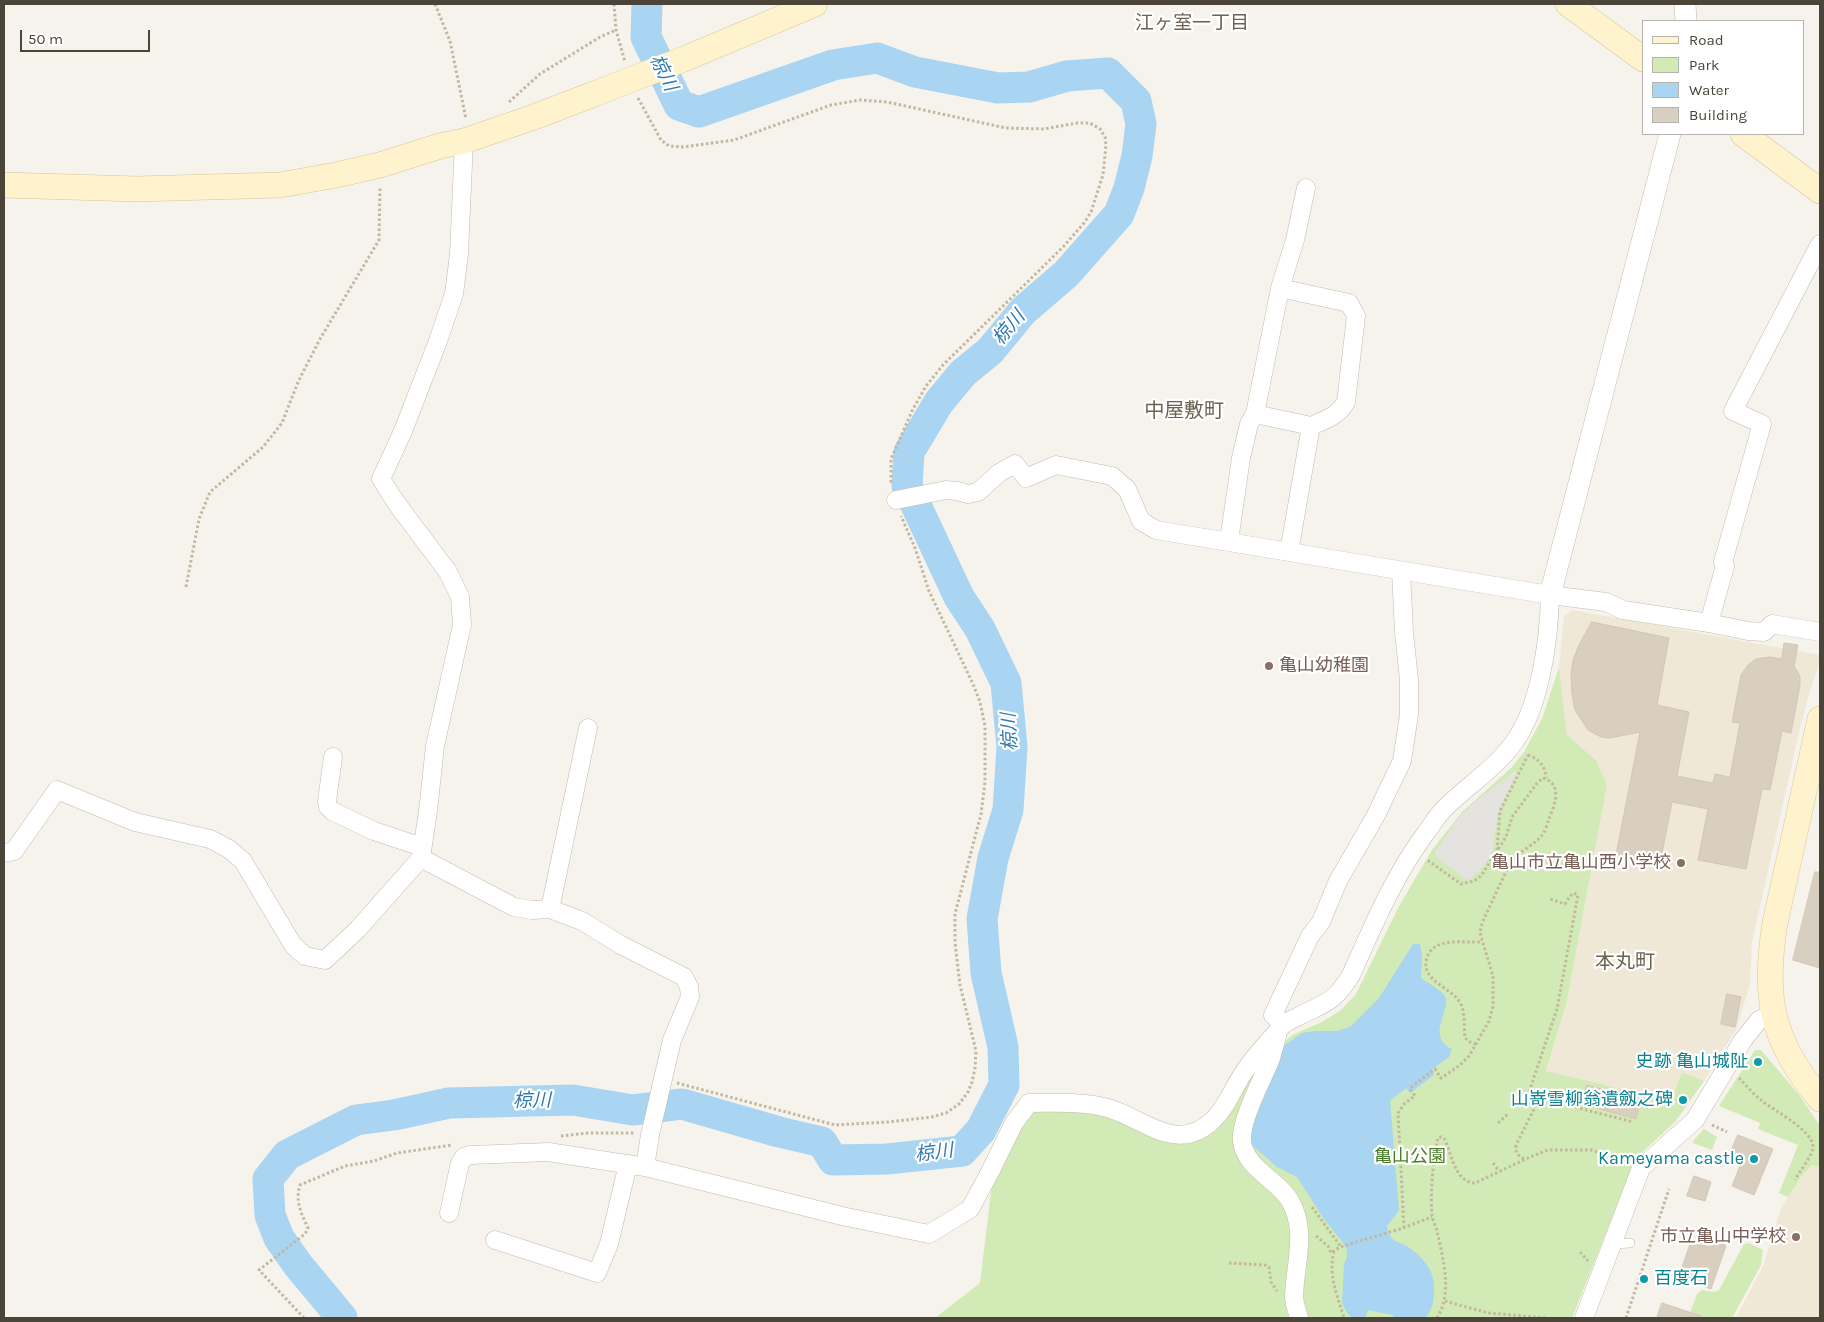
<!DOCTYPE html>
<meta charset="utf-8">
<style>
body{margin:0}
#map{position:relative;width:1824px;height:1322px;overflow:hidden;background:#f6f3ec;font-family:Karla,sans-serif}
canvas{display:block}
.frame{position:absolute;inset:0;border:5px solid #4b4439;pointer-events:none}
.legend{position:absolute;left:1642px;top:20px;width:162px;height:115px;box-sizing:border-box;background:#fff;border:1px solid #b7b4b0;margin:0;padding:6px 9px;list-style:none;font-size:15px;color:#4b4439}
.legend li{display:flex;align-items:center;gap:10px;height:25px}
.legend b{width:25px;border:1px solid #b7b4b0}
.scale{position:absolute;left:20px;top:30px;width:130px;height:22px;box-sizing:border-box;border:2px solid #4b4439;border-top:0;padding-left:6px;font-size:15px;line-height:18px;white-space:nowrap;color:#4b4439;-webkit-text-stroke:4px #fff;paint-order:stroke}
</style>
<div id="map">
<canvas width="1824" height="1322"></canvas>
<div class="frame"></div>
<ul class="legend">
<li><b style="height:6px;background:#fff3cd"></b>Road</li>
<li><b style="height:14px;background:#d2eab5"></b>Park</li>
<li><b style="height:14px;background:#a9d4f2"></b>Water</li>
<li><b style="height:14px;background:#d8cfc1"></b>Building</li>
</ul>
<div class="scale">50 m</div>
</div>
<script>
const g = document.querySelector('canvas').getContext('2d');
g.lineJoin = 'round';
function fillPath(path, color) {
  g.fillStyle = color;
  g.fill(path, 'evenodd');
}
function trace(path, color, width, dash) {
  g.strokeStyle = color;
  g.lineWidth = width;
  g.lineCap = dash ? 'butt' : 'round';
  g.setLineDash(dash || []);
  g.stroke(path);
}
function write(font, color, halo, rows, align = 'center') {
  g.font = font + ' Karla,"Noto Sans JP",sans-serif';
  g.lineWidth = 4.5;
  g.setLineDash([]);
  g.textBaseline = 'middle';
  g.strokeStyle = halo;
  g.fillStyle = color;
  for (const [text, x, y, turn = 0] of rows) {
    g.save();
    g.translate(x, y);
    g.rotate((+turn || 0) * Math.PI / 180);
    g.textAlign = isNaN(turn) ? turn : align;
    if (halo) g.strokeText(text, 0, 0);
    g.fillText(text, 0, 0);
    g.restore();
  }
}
const education = new Path2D(`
 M1572,610L1820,655V662L1809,694L1800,728L1752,942L1750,984L1736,1030L1704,1081L1682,1072L1671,1101L1546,1072L1567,1001L1607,785L1596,760L1567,735L1559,667L1564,616Z
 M1812,1165L1820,1167V1318H1736L1763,1266L1781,1208L1800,1178Z`);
const green = new Path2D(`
 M1559,667L1567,735L1596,760L1607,785L1567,1001L1546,1071L1671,1101L1682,1072L1704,1081L1675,1122L1636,1158L1572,1318H935L980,1283L992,1184L1018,1126L1035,1110L1080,1109L1192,1139L1263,1058L1294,1034L1322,1022L1341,1010L1356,994L1399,906L1432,850L1462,812L1512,767L1524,752L1542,719Z
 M1755,1050H1761L1800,1096L1820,1126V1167L1812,1165L1800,1178L1788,1197L1779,1193L1798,1145L1758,1129L1760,1123L1719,1106Z
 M1704,1129L1717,1137L1712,1150L1693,1143V1141Z
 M1749,1243L1763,1250L1761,1265L1732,1318H1688L1697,1294L1702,1290L1714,1292L1719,1290L1744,1244Z`);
const parking = new Path2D(`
 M1515,771L1517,773L1498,812L1492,853L1484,865L1472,878L1466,880L1435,856V852L1460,816L1477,800Z`);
const water = new Path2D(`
 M1413,944H1420L1422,955L1421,978C1428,983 1439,989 1444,995C1454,1008 1424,1035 1452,1049L1449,1057L1431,1070L1434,1075L1410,1093L1406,1088L1390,1101L1399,1210L1387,1226C1388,1230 1389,1235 1391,1237C1395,1243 1403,1243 1408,1247C1423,1257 1435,1271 1434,1289C1434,1301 1433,1309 1425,1318H1393V1315L1368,1310L1365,1318H1352L1347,1313L1342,1303L1344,1264L1347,1257V1250L1343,1243L1324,1219L1297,1177L1277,1167L1252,1145L1251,1124L1276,1051L1302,1033L1315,1031H1337L1350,1027L1379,998Z`);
const river = new Path2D(`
 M342,1318L298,1265L279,1238L270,1215L268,1179L287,1155L356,1120L394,1115L449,1103L573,1100L633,1110L682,1104L779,1132L822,1142L833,1160L887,1159L962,1151L981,1130L1004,1085L1003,1047L986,973L982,919L993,858L1008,810L1012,747L1006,683L980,629L959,597L907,486L909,452L939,402L963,373L990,351L1023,311L1066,274L1119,214L1129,188L1137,156L1141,124L1136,101L1108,73L1067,76L1029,87L998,88L915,72L877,58L833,65L699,112L679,105L646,37L647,4`);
const building = new Path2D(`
 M1592,622L1669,638L1657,705L1689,712L1677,776L1713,783L1715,774L1730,777L1740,723L1732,722L1741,675L1748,665L1756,659L1770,657L1782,659L1784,643L1798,645L1794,666L1800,676V685L1791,733L1782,731L1770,790L1762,789L1746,869L1698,860L1708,809L1672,802L1660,864L1616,855L1640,732L1610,738L1601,737L1588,730L1575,710L1572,694L1571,675L1573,660L1579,645Z
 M1815,872H1820V968L1793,960Z
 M1727,994L1741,997L1735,1027L1721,1024Z
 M1587,1085L1641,1100L1636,1119L1582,1104Z
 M1738,1135L1773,1149L1754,1195L1732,1186L1742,1161L1729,1156Z
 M1694,1176L1711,1182L1705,1201L1687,1196Z
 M1709,1234L1726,1240L1724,1245L1726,1246L1711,1289L1679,1276L1691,1241L1705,1246Z
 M1662,1303L1701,1316L1700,1318H1657Z`);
const path = new Path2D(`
 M435,4L450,41L466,119
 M614,4L616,30L625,62
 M638,98L661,140L669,146L683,147L734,140L831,105L860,100L887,102L1006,128L1044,129L1077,123H1090L1100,129L1105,137L1106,145L1103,175L1091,212L1084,223L1064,246L943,365L926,386L912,411L891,459V484
 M509,102L540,74L600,37L616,30
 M186,587L199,519L210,492L263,447L282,423L298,382L320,339L379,240L380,186
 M1528,755C1538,758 1546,767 1546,778
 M1497,850L1500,811L1528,755
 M1476,1044L1470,1042L1465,1038C1464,1028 1465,1016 1462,1007C1456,987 1416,982 1428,955C1436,937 1466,943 1482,942
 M1739,1078C1746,1085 1753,1094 1761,1100C1773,1110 1812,1130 1813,1146C1814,1154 1799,1172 1795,1180
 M677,1083L835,1125L888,1122L932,1117L946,1113L959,1104L968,1092L972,1082L975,1068L976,1051L960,985L955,943V914L981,814L985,782V726L980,702L973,684L929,591L915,548L901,516
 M1536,1105L1529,1092L1557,1009L1578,895L1574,893L1570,896L1565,904L1550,899
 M1498,1123L1509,1113
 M1712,1125L1727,1132
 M561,1136L588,1133H634
 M1524,1159C1518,1155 1515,1153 1516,1145L1537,1103L1543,1099L1633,1122
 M1493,1163L1499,1171
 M1312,1207L1339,1244V1247
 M1404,1228L1398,1113L1405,1103L1415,1096L1410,1088L1435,1069L1441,1078L1459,1066L1469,1056L1489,1021L1493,1007V976L1480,933L1482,923L1510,863C1519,851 1536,844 1542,835C1545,832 1547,825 1548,821C1554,807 1564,784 1543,778L1538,782L1512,817L1506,837L1481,876L1474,881L1461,884L1426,859
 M1316,1236L1328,1246L1331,1253L1340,1247L1400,1229L1432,1217
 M1334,1251C1328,1275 1337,1295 1344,1318
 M1580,1252L1588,1261
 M1229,1263L1265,1265L1269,1267L1271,1282L1277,1291
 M1445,1301L1488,1313L1547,1318
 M304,1318L259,1270L305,1234L308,1228C301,1213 295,1201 300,1185L345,1166L374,1161L397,1153L452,1145
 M1437,1318C1453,1292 1443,1259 1437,1231C1436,1226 1433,1221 1432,1216C1430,1193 1433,1161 1438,1138L1441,1137L1444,1138C1452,1153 1454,1182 1475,1183L1530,1157L1548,1150H1591L1626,1161
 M1626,1318L1669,1189`);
const service = new Path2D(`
 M1612,1244L1630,1243`);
const minor = new Path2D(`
 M1280,288L1349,303L1356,316L1346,402C1338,416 1325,420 1311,426L1289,552
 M1255,414L1311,426
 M896,500L946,490L957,491L968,494L978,492L999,473L1015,464L1026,478L1056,465L1112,476L1127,489L1141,521L1156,530L1550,595L1606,602L1623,610L1709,623L1748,631L1764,632L1772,624L1820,632
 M1229,541L1241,458L1249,424L1255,414L1280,288L1295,240L1306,188
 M1709,623L1725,566L1723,562L1762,424L1733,411L1820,244
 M333,757L327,801L328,807L332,811L374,831L422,847
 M4,853L14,851L57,790L135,822L210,839L229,849L243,861L293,945L305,956L325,960L358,929L421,858L428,811L435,746L462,625L460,597L448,572L397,504L381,479L403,431L438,341L454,294L459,254L464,141
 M421,858L514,907L532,910L550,909L582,921L621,945L684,977L689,987L690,997L672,1040L650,1135L645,1167
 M550,909L588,728
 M1283,1024L1273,1015L1310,936L1321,922L1338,881L1375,817L1402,761L1409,715V680L1404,632L1401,571
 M1277,1036C1275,1044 1273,1051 1271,1058C1263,1079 1240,1120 1242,1141C1245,1168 1275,1178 1289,1199C1308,1230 1295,1263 1294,1296L1295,1304L1299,1318
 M449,1213L460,1163L464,1157L471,1155L548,1152L645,1167L842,1216L929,1234L970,1209L991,1170L1014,1123L1029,1103C1055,1103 1083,1101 1108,1108C1143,1118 1177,1155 1213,1120C1227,1107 1233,1088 1244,1072C1254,1056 1270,1040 1282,1026C1286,1021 1294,1019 1299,1016C1325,1003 1335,1002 1351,975C1372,928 1394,876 1425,834C1432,825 1438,814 1446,807C1466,787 1490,772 1508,750C1540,714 1549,641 1550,595
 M495,1240L597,1273L609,1244L628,1164
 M1584,1318L1641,1168L1695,1120L1743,1040L1759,1020L1773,1014`);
const tertiary = new Path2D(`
 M1685,4L1686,21
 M1550,595L1670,134`);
const secondary = new Path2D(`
 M1568,4L1643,59
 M684,59L815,4
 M1743,134L1820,191
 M4,185L137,189L280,185L336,175L380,165L440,146L464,141L534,117L594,94
 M1820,719L1775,923C1763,997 1771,1041 1820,1099`);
const secondaryBridge = new Path2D(`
 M594,94L684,59`);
const markers = [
 [1269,666,5,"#8d6e63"],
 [1681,863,5,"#8d6e63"],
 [1758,1062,5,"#0f9aa8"],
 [1683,1100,5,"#0f9aa8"],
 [1754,1159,5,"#0f9aa8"],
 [1796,1237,5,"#8d6e63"],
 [1644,1279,5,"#0f9aa8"]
];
const educationNames = [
 ["亀山幼稚園",1279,666,"left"],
 ["亀山市立亀山西小学校",1671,863],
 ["市立亀山中学校",1786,1237]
];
const cultureNames = [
 ["史跡 亀山城阯",1748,1062],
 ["山嵜雪柳翁遺劔之碑",1673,1100],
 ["Kameyama castle",1744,1159],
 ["百度石",1654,1279,"left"]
];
const parkNames = [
 ["亀山公園",1410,1157]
];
const neighbourhoodNames = [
 ["江ヶ室一丁目",1192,24]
];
const waterNames = [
 ["椋川",663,73,64],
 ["椋川",1009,328,-50],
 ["椋川",1010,732,-93],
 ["椋川",532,1101,-1],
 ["椋川",934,1153,-7]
];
const quarterNames = [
 ["中屋敷町",1184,411],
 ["本丸町",1625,962]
];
fillPath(education, '#efe8d6');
fillPath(green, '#d2eab5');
fillPath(parking, '#e5e3e0');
fillPath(water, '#a9d4f2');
trace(river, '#a9d4f2', 31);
fillPath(building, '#d8cfc1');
trace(building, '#d3c7b4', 1);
trace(service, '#c2bbae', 10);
trace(minor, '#c2bbae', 19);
trace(tertiary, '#c2bbae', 22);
trace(secondary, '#d6c79b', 26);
trace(path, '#c4b79f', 3, [2.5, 2.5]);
trace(service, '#fff', 9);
trace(minor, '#fff', 18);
trace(tertiary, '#fff', 21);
trace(secondary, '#fff3cd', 25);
trace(secondaryBridge, '#d6c79b', 26, []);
trace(secondaryBridge, '#fff3cd', 25);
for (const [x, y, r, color] of markers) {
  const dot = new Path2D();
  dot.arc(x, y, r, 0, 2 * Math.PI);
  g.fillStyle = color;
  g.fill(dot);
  trace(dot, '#fff', 2);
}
write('18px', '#785e54', '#fff', educationNames, 'right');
write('18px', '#0d838f', '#fff', cultureNames, 'right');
write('18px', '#4a7f2a', '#fff', parkNames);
write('19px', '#6e6250', '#fff', neighbourhoodNames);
write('italic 19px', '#2e7ab2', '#fff', waterNames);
write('20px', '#6e6250', '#fff', quarterNames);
</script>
